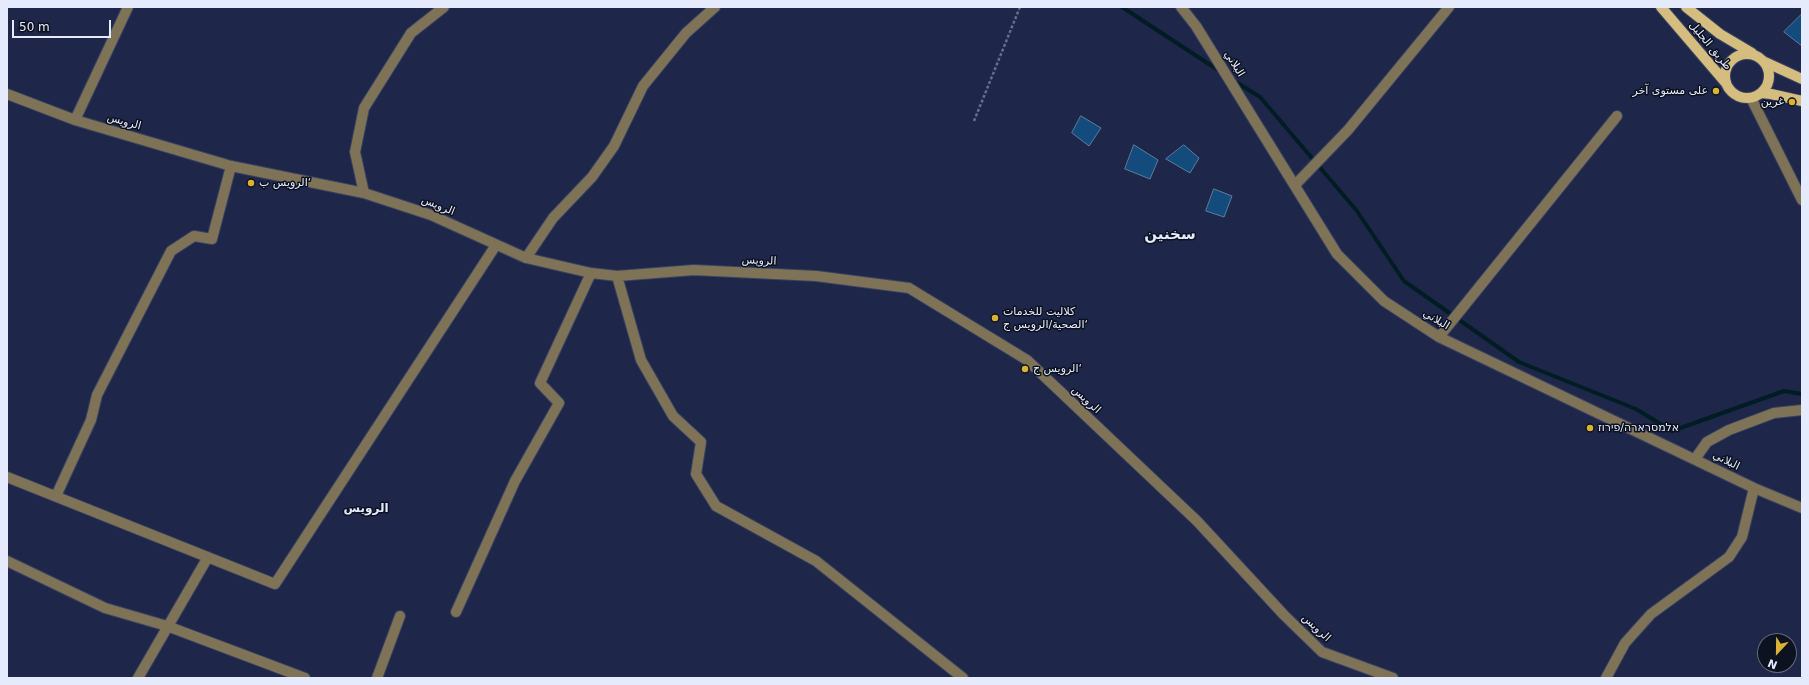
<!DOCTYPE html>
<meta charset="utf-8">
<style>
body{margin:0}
#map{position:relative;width:1809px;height:685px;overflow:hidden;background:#1e2749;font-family:"DejaVu Sans",sans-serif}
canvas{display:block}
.frame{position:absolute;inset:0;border:8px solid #e5ebfd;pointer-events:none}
.north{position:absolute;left:1757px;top:633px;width:40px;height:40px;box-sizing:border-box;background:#0d1220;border:1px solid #636978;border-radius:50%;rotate:202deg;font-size:11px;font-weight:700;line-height:16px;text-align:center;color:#e5ebfd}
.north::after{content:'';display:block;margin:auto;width:14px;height:18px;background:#dbb233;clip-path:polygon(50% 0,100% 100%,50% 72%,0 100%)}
.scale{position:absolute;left:12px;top:20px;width:99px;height:18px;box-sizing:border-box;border:2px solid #e5ebfd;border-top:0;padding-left:5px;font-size:12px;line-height:14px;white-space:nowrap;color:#e5ebfd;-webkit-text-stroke:3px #0d1220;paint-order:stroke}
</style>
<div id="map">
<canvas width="1809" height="685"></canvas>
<div class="frame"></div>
<div class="north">N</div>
<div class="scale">50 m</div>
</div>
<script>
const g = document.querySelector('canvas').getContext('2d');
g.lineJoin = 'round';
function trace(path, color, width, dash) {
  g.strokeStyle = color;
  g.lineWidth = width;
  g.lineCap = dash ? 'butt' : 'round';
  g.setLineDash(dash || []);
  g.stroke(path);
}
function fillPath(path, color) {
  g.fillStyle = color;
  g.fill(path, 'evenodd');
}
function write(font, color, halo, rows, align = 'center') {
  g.font = font + ' "DejaVu Sans","Noto Sans Arabic","Noto Sans Hebrew",sans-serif';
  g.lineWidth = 3;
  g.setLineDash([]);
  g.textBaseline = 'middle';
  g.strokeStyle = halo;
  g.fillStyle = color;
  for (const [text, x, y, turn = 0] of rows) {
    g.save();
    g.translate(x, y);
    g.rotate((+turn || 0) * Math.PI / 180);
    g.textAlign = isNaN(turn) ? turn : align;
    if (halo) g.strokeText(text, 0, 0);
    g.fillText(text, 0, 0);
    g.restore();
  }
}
const stream = new Path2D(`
 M1122,7L1221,72
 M1233,80L1260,97L1357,211L1404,281L1519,362L1636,409L1672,431L1784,391L1802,394`);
const building = new Path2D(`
 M1802,14V46L1784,32Z
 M1081,116L1101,128L1089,146L1072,133Z
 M1134,145L1158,160L1150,179L1125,169Z
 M1184,145L1199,158L1190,173L1166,159Z
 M1214,189L1232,196L1224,217L1206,211Z`);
const path = new Path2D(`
 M974,121L1020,7`);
const minor = new Path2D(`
 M1181,7L1196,26L1337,254L1384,301L1439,337L1754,488L1802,508
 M7,94L75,120L231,166L364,193L431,215L526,258L591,273L617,276L694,270L816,276L909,288L1027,360L1197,521L1284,615L1322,652L1393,678
 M1751,98L1802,200
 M75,120L128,7
 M1295,185L1348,130L1449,7
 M364,193L355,152L364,108L411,33L444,7
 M526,258L553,218L592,177L614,146L643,86L686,33L715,7
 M617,276L641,360L673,416L701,442L696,474L716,506L816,561L963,678
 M1439,337L1617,116
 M1695,459L1707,442L1729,430L1774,413L1802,410
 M7,477L275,584L496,245
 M56,496L91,420L97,395L171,251L194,236L212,239L231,166
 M7,561L105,608L167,626L305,678
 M456,612L515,481L559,403L540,383L591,273
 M138,678L208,557
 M377,678L400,616
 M1606,678L1625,643L1651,614L1729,557L1742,537L1754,488`);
const major = new Path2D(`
 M1661,7L1725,82
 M1686,7L1720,34L1752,53
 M1725 76a22 22 0 1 1 44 0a22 22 0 1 1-44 0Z
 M1765,62L1802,79
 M1761,93L1771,94L1802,101`);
const markers = [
 [1716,91,4,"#dbb233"],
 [1792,102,4,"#dbb233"],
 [251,183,4,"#dbb233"],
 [995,318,4,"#dbb233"],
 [1025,369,4,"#dbb233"],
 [1590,428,4,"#dbb233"]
];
const streetNames = [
 ["طريق الجليل",1710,46,50],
 ["البلاني",1234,64,58],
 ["الرويس",124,122,16],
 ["الرويس",438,206,22],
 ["الرويس",759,261,3],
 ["البلاني",1436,320,31],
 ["الرويس",1086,400,43],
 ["البلاني",1726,461,27],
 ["الرويس",1316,628,43]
];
const poiNames = [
 ["على مستوى آخر",1708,91,"right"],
 ["غرين",1784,102,"right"],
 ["الرويس ب‘",259,183],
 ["كلاليت للخدمات",1003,312],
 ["الصحية/الرويس ج‘",1003,325],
 ["الرويس ج‘",1033,369],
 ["אלמסרארה/פירוז",1598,428]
];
const neighbourhoodNames = [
 ["الرويس",366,509]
];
const districtNames = [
 ["سخنين",1170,235]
];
trace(stream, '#001d23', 4);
fillPath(building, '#144b7d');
trace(building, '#5d7d9e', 1);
trace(minor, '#3a4262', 12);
trace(major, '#3a4262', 12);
trace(path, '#656d8a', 2.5, [3, 2]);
trace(minor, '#7e7356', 10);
trace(major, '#d4bd7e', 10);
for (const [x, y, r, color] of markers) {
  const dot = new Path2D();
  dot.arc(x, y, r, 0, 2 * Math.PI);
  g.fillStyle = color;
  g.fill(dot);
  trace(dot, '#0d1220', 1.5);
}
write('11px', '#e5ebfd', '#0d1220', streetNames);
write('11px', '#e5ebfd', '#0d1220', poiNames, 'left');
write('bold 12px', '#e5ebfd', '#0d1220', neighbourhoodNames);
write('bold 15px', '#e5ebfd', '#0d1220', districtNames);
</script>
